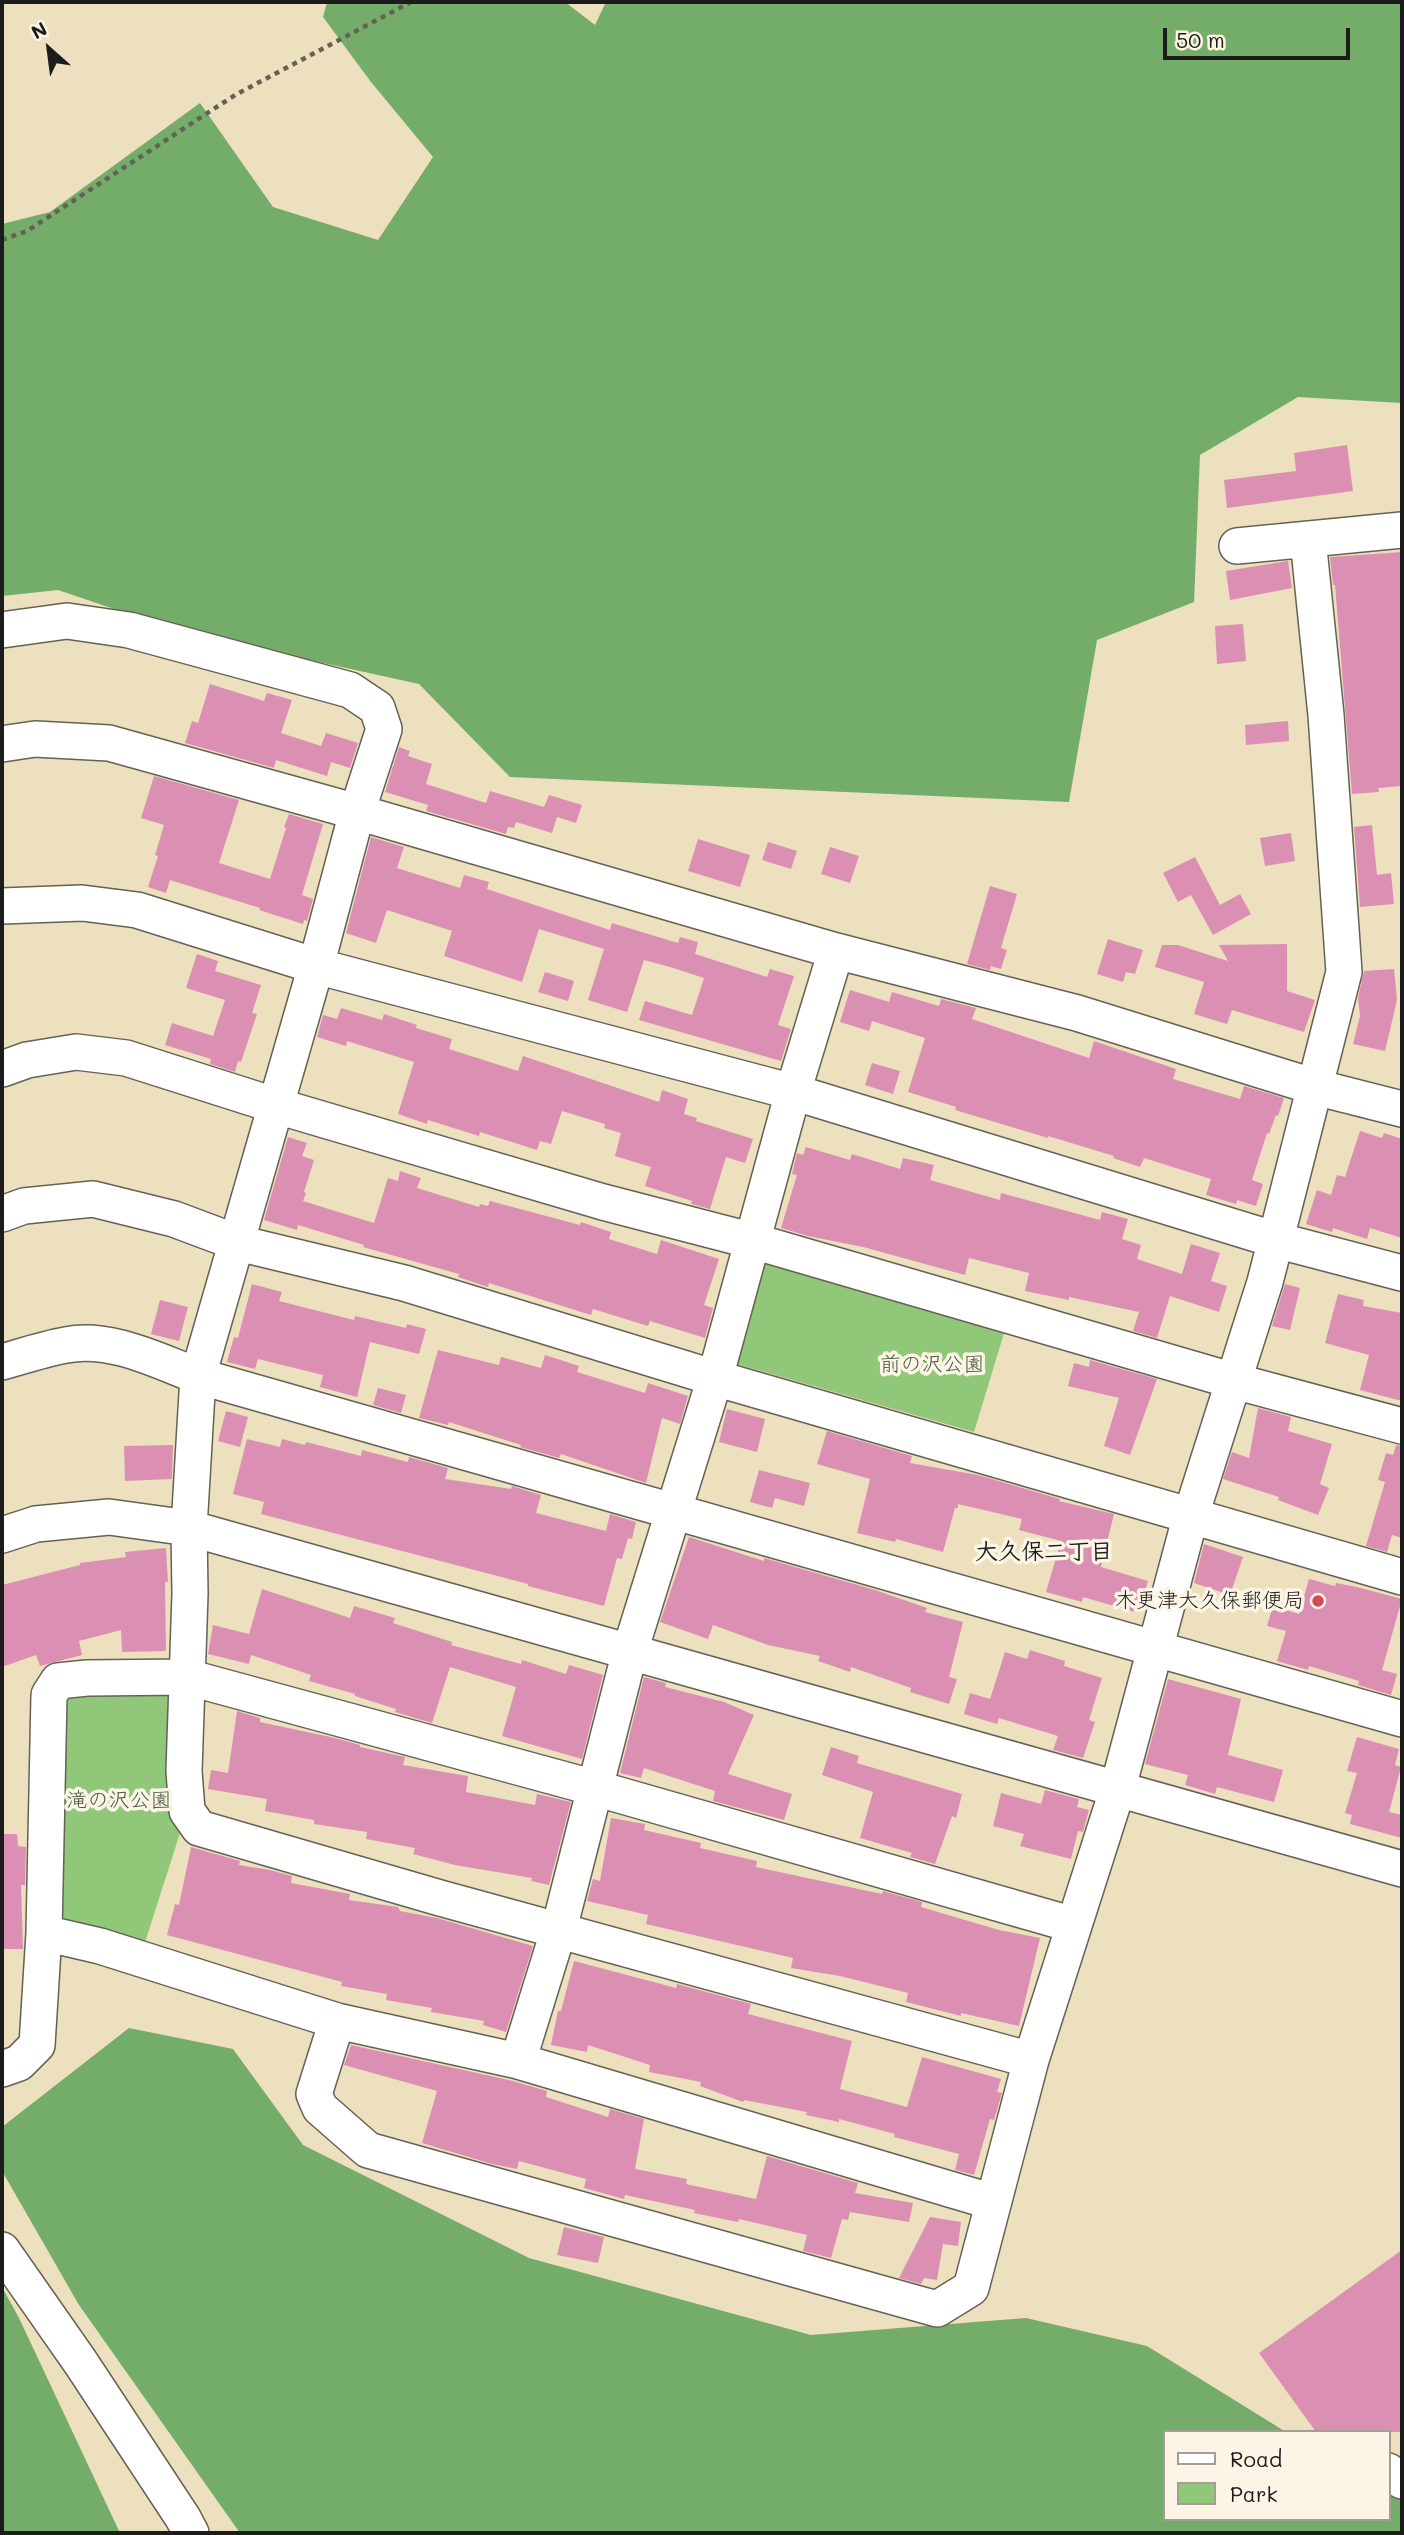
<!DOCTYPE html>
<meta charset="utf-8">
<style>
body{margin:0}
#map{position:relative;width:1404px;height:2535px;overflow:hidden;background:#ece0be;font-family:Mali,sans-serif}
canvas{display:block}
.frame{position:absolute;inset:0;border:4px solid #1c1c1c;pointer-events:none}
.legend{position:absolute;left:1163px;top:2430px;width:228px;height:91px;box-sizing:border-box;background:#fcf5e5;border:2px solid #a29e95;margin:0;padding:9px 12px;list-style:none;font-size:21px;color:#1c1c1c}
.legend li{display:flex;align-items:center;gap:14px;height:35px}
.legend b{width:35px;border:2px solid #a29e95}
.north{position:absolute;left:14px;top:14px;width:70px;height:70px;-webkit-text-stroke:5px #fcf5e5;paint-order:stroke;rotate:332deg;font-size:19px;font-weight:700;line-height:28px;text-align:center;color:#1c1c1c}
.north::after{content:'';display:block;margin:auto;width:24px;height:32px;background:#1c1c1c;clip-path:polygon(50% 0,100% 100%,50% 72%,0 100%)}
.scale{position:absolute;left:1163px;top:28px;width:187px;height:32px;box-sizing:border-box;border:4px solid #1c1c1c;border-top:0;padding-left:9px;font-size:21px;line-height:24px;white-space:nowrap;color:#1c1c1c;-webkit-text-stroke:5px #fcf5e5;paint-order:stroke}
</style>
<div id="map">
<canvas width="1404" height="2535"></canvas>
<div class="frame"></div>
<ul class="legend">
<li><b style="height:9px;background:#fff"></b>Road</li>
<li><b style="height:19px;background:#91c779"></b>Park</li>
</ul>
<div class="north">N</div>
<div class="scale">50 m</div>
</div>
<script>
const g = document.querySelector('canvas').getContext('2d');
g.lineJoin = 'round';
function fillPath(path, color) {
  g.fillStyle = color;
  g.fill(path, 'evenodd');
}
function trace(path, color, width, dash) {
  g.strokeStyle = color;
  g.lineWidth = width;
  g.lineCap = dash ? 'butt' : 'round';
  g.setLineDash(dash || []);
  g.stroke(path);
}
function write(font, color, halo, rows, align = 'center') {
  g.font = font + ' Mali,"Klee One",sans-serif';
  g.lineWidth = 7;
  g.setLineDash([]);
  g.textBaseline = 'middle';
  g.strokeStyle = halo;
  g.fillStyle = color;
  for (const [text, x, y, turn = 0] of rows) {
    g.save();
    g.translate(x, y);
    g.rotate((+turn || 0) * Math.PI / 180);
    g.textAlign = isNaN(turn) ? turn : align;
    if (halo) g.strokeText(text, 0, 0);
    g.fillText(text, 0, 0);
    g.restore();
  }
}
const green = new Path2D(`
 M762,1261L1005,1330L974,1432L733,1363Z
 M187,1677V1811L140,1958L44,1933L58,1681Z`);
const forest = new Path2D(`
 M327,2H565L595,25L606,2H1402V403L1298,397L1200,455L1194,602L1097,640L1069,802L510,777L419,684L182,632L58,590L2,596V224L50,212L200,103L273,207L378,240L433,157L371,82L323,17Z
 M129,2028L233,2049L303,2145L529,2258L811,2335L1026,2318L1147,2346L1286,2432H1164V2519H1388V2482L1402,2488V2533H240L79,2305L2,2171V2127Z
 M2,2287L19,2318L120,2533H2Z`);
const building = new Path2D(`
 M1347,445L1353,491L1227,508L1224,480L1296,471L1294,453Z
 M1402,552V786L1378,788L1379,792L1352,794L1335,585H1333L1330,557Z
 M1288,561L1292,588L1230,600L1226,571Z
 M1243,624L1246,661L1217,664L1215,626Z
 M210,684L264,701L267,693L292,700L281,733L321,746L326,733L358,743L350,768L331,762L327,776L276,760L274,768L185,743L192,721L198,723Z
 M1288,721L1289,741L1246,745L1245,725Z
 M399,747L410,751L408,756L432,764L426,784L486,803L490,791L544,807L549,795L582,805L576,823L557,817L552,833L516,822L514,828L508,827L506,834L426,811L428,805L385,792Z
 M154,776L239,800L219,863L270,879L286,828L284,827L289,814L323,824L302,895L313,899L307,921L304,920L303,924L259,910L260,908L170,880L166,893L148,887L158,856L155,855L164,825L141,818Z
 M1372,825L1377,875L1391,873L1394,904L1360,907L1354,827Z
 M1291,833L1295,861L1265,866L1260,838Z
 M371,837L404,847L397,868L460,888L464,875L489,882L487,889L610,930L612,923L678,943L680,937L698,942L695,954L767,977L770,969L794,976L778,1025L791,1029L781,1061L639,1020L645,1001L692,1015L704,978L670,967L644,960L627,1012L588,1000L604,949L539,929L522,982L444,956L452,931L387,910L376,943L346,933Z
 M698,839L750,855L740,887L688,871Z
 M768,842L797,851L791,869L762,860Z
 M830,847L859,856L850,883L821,874Z
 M1195,857L1220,905L1240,894L1251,914L1213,935L1191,895L1178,902L1163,873Z
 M990,886L1017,894L1001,948L1007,950L1001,969L991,966L990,970L967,964Z
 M1108,939L1143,950L1135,974L1126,972L1123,982L1097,974Z
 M1287,944V991L1315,1000L1304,1032L1232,1010L1227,1024L1194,1014L1204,982L1155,967L1162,945H1178L1228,961L1219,945Z
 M197,954L218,961L215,971L261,985L252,1013L257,1014L241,1062L238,1061L235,1072L210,1064L211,1059L165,1045L172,1023L213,1036L225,1000L186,988Z
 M1394,969L1397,1000L1385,1051L1353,1044L1360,1016L1358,998L1364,971Z
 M545,972L574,981L568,1001L538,992Z
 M850,990L889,1002L892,992L939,1006L941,999L976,1008L972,1019L1089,1058L1094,1041L1176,1069L1173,1079L1240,1099L1244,1086L1284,1098L1278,1116L1276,1115L1269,1134L1267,1133L1252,1180L1263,1184L1256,1206L1237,1200L1236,1204L1206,1195L1211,1179L1144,1158L1140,1167L1113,1158L1114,1156L1048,1136V1138L955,1110L956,1107L908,1092L925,1038L872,1021L869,1031L840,1022Z
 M341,1008L382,1020L384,1014L417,1025L416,1028L452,1039L449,1049L518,1071L523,1056L659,1102L662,1090L688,1099L684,1114L697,1118L696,1121L753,1139L745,1163L726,1157L710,1209L691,1204L692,1201L645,1186L651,1167L615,1156L621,1133L604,1128L605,1124L562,1111L551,1144L540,1141L537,1150L480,1132L479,1136L428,1120L427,1124L398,1114L414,1062L347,1041L346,1046L317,1037L323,1015L337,1019Z
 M872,1063L900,1071L893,1094L865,1085Z
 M1360,1131L1382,1138L1384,1133L1402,1139V1238L1370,1228L1367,1239L1333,1228L1332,1232L1306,1224L1317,1190L1331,1195L1337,1175L1345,1177Z
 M288,1137L307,1143L302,1156L314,1160L304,1192L306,1193L303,1201L374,1223L388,1178L398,1181L400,1171L421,1178L417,1188L479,1207L480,1204L488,1206L490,1201L580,1225L581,1222L611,1232L609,1239L657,1254L661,1240L719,1259L704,1305L713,1308L705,1338L650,1321L648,1326L593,1309L591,1315L489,1283L488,1287L458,1277L459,1274L363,1247L364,1245L298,1225L297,1230L264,1220Z
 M806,1147L850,1160L852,1154L900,1169L903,1158L934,1165L930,1180L1000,1200L1001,1193L1100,1220L1102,1212L1128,1219L1122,1239L1141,1245L1137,1259L1182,1274L1191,1244L1220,1253L1211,1281L1227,1286L1219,1312L1170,1296L1157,1338L1133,1331L1139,1312L1069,1297V1300L1025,1291L1029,1273L969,1258L965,1275L863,1247L808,1236L781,1228L797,1175L792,1174L797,1153L803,1155Z
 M252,1284L282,1292L279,1301L354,1320L355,1316L406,1328L407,1324L426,1329L419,1354L370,1342L357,1397L320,1387L323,1375L258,1359L255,1369L227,1362L234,1337L238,1338Z
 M1285,1284L1300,1288L1290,1330L1272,1326Z
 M1338,1294L1364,1300L1363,1306L1402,1313V1401L1360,1390L1369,1355L1325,1343Z
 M160,1300L188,1307L179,1341L151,1334Z
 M438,1350L499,1365L501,1357L541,1368L545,1355L579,1366L577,1372L645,1393L648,1383L688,1396L680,1424L662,1418L646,1483L561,1454L559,1458L520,1447L521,1445L449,1422L448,1425L419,1418Z
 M1090,1360L1157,1379L1130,1455L1104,1446L1119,1398L1068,1386L1074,1363L1089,1367Z
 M378,1388L406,1395L401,1413L373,1405Z
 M1258,1408L1291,1417L1288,1431L1332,1444L1320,1484L1329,1488L1318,1515L1278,1500L1279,1497L1223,1479L1232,1452L1249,1458Z
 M727,1409L765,1419L757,1452L719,1442Z
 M226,1411L248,1417L240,1447L218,1441Z
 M827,1431L912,1456L910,1463L978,1475L1060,1499L1059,1501L1114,1514L1101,1567L1148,1581L1138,1613L1083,1597L1082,1602L1046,1592L1061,1541L1019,1530L1022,1519L958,1504V1508H955L943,1552L896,1539L895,1542L857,1533L870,1479L817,1464Z
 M247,1439L280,1447L282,1439L305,1445L306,1442L361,1456L362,1450L408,1462L409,1457L448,1468L445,1479L511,1489L512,1486L541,1495L536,1513L606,1531L610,1514L636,1522L632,1539L628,1538L622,1559L617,1558L604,1606L528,1586V1584L261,1514L264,1502L233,1494Z
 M173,1445L172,1479L125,1481L124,1446Z
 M1396,1445L1402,1446V1538L1392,1535L1387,1552L1366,1546L1385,1482L1378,1480L1386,1453L1393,1455Z
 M759,1470L810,1483L804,1506L775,1498L772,1508L750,1502Z
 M689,1537L764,1561V1558L875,1590L927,1608L925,1612L963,1622L949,1677L957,1679L949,1704L910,1692L911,1688L851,1667L850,1672L818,1661L820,1656L768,1645L713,1625L708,1639L660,1622Z
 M1204,1544L1243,1557L1230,1595L1194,1583Z
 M166,1548L168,1582H165L166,1651L122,1652L121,1630L79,1641L82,1655L40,1666L36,1655L2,1667V1585L80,1565V1563L126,1557L125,1552Z
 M1309,1579L1335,1586L1336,1583L1357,1587L1402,1599L1382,1670L1397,1674L1391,1695L1358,1685L1359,1681L1309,1666L1308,1670L1277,1661L1286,1631L1267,1626L1273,1606L1299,1614Z
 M262,1589L350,1618L354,1606L395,1618L393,1623L452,1642L451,1645L521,1664L522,1660L566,1674L569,1665L603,1675L582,1759L502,1736L516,1687L450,1667L432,1723L395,1712L396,1709L355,1696V1694L309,1681L311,1675L251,1655L249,1664L208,1654L213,1625L249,1634Z
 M1030,1650L1065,1661L1064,1666L1102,1678L1089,1720L1095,1722L1083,1758L1053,1750L1058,1736L999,1718L997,1724L964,1714L970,1693L990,1699L1005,1652L1027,1659Z
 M644,1677L666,1683L665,1687L724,1702L754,1715L728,1774L792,1794L784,1820L713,1801L715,1791L644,1768L641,1778L620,1773Z
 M1168,1679L1241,1699L1228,1755L1283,1770L1274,1802L1217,1787L1215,1794L1185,1785L1188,1775L1145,1764Z
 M237,1711L260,1718V1722L335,1738L360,1745V1747L405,1757L403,1765L468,1776L466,1792L535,1805L537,1794L571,1802L549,1885L531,1881L532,1878L455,1865L413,1854L415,1848L366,1839L367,1832L314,1824V1820L265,1811L267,1799L208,1789L211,1770L228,1773Z
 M1357,1737L1399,1749L1395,1765L1401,1767L1389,1812L1402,1815V1838L1350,1824L1352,1815L1345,1813L1357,1773L1347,1771Z
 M831,1747L859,1756L857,1763L962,1794L956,1818L952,1816L935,1864L910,1857L912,1853L860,1838L873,1792L822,1775Z
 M1045,1790L1079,1799L1077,1807L1089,1810L1083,1832L1078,1831L1071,1859L1020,1846L1024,1834L993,1826L1001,1793L1041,1804Z
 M611,1818L645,1824L644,1830L701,1843L700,1848L757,1861L756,1867L882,1894L883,1891L922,1902L921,1907L999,1930L1040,1938L1019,2026L961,2013V2016L906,2002L908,1993L840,1976L791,1968L793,1958L646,1924L648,1915L587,1901L593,1879L600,1881Z
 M2,1834H17L18,1846L26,1847L25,1885H21L23,1949H2Z
 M191,1847L240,1861L239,1865L270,1870L292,1876L291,1883L350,1894L349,1900L398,1907L400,1911L437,1918L533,1946L506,2032L483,2025L484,2021L431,2012L432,2008L386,2000L387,1994L341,1986L342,1982L167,1935L175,1904L179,1905Z
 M574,1961L676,1988L677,1984L751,2004L748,2014L852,2041L840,2089L907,2107L922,2057L1001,2079L997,2092L1002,2093L994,2120L990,2119L974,2175L955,2170L959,2154L894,2137L895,2134L839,2119V2122L806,2115L807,2112L744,2100L743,2102L700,2086L701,2082L649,2072L650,2065L588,2045L587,2052L551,2045L558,2011H561Z
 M351,2045L513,2081L547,2091L546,2097L608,2117L610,2109L644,2119L635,2169L687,2179L686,2184L756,2199L767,2156L858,2183L855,2193L913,2203L909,2222L850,2212L848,2220L842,2219L831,2258L803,2251L807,2235L739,2219L738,2222L694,2213L695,2210L625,2195L624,2199L584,2188L586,2179L519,2161L517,2169L492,2164L422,2143L437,2091L344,2065Z
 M930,2217L961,2222L958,2246L943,2244L937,2280L924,2278L921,2284L899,2278Z
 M564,2227L604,2237L598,2263L557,2255Z
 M1402,2250V2432H1316L1259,2353Z`);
const path = new Path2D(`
 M2,240L27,231L235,95L411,2`);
const minor = new Path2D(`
 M1237,546L1402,530
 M2,630L67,621L129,630L350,690L377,708L384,729L357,812L316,966L198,1376L189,1528L190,1594L184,1771L187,1811L199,1828L440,1898L1031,2060
 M2,744L35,739L109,743L357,812L836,951L1077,1013L1315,1087L1402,1109
 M2,906L82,903L137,910L316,966L793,1092L1276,1240L1402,1273
 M2,1069L27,1060L76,1052L126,1058L277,1106L603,1202L753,1241L1234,1381L1402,1426
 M2,1214L24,1206L93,1199L174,1219L238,1243L404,1283L715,1378L1402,1577
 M2,1362C23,1356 44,1349 66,1345C110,1336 158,1361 198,1376L1402,1719
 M2,1535L36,1524L109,1517L189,1528L1402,1869
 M44,1933L100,1946L337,2021L518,2061L993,2202
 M337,2021L314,2094L320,2108L368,2150L937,2309L971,2288L1031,2060L1117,1791L1191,1515L1265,1282L1344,972L1326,715L1308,539
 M518,2061L559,1929L630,1651L715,1378L793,1092L836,951
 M2,2069L19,2063L37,2045L44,1933L49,1695L58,1681L87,1678L187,1677L595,1788L1074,1925
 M2,2250L81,2363L183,2518L191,2533
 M1388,2471L1402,2481`);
const markers = [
 [1318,1601,7,"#d1495b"]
];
const parkNames = [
 ["前の沢公園",932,1365],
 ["滝の沢公園",119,1801]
];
const poiNames = [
 ["木更津大久保郵便局",1304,1601]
];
const neighbourhoodNames = [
 ["大久保二丁目",1044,1552]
];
fillPath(green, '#91c779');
fillPath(forest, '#74ac69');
fillPath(building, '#db90b3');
trace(minor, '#656155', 38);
trace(path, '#656155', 4.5, [5, 5]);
trace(minor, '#fff', 35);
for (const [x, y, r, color] of markers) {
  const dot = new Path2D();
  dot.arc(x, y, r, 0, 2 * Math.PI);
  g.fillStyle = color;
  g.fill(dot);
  trace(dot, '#fcf5e5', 2.5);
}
write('21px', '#45583d', '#fcf5e5', parkNames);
write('21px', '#1c1c1c', '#fcf5e5', poiNames, 'right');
write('bold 23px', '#1c1c1c', '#fcf5e5', neighbourhoodNames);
</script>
